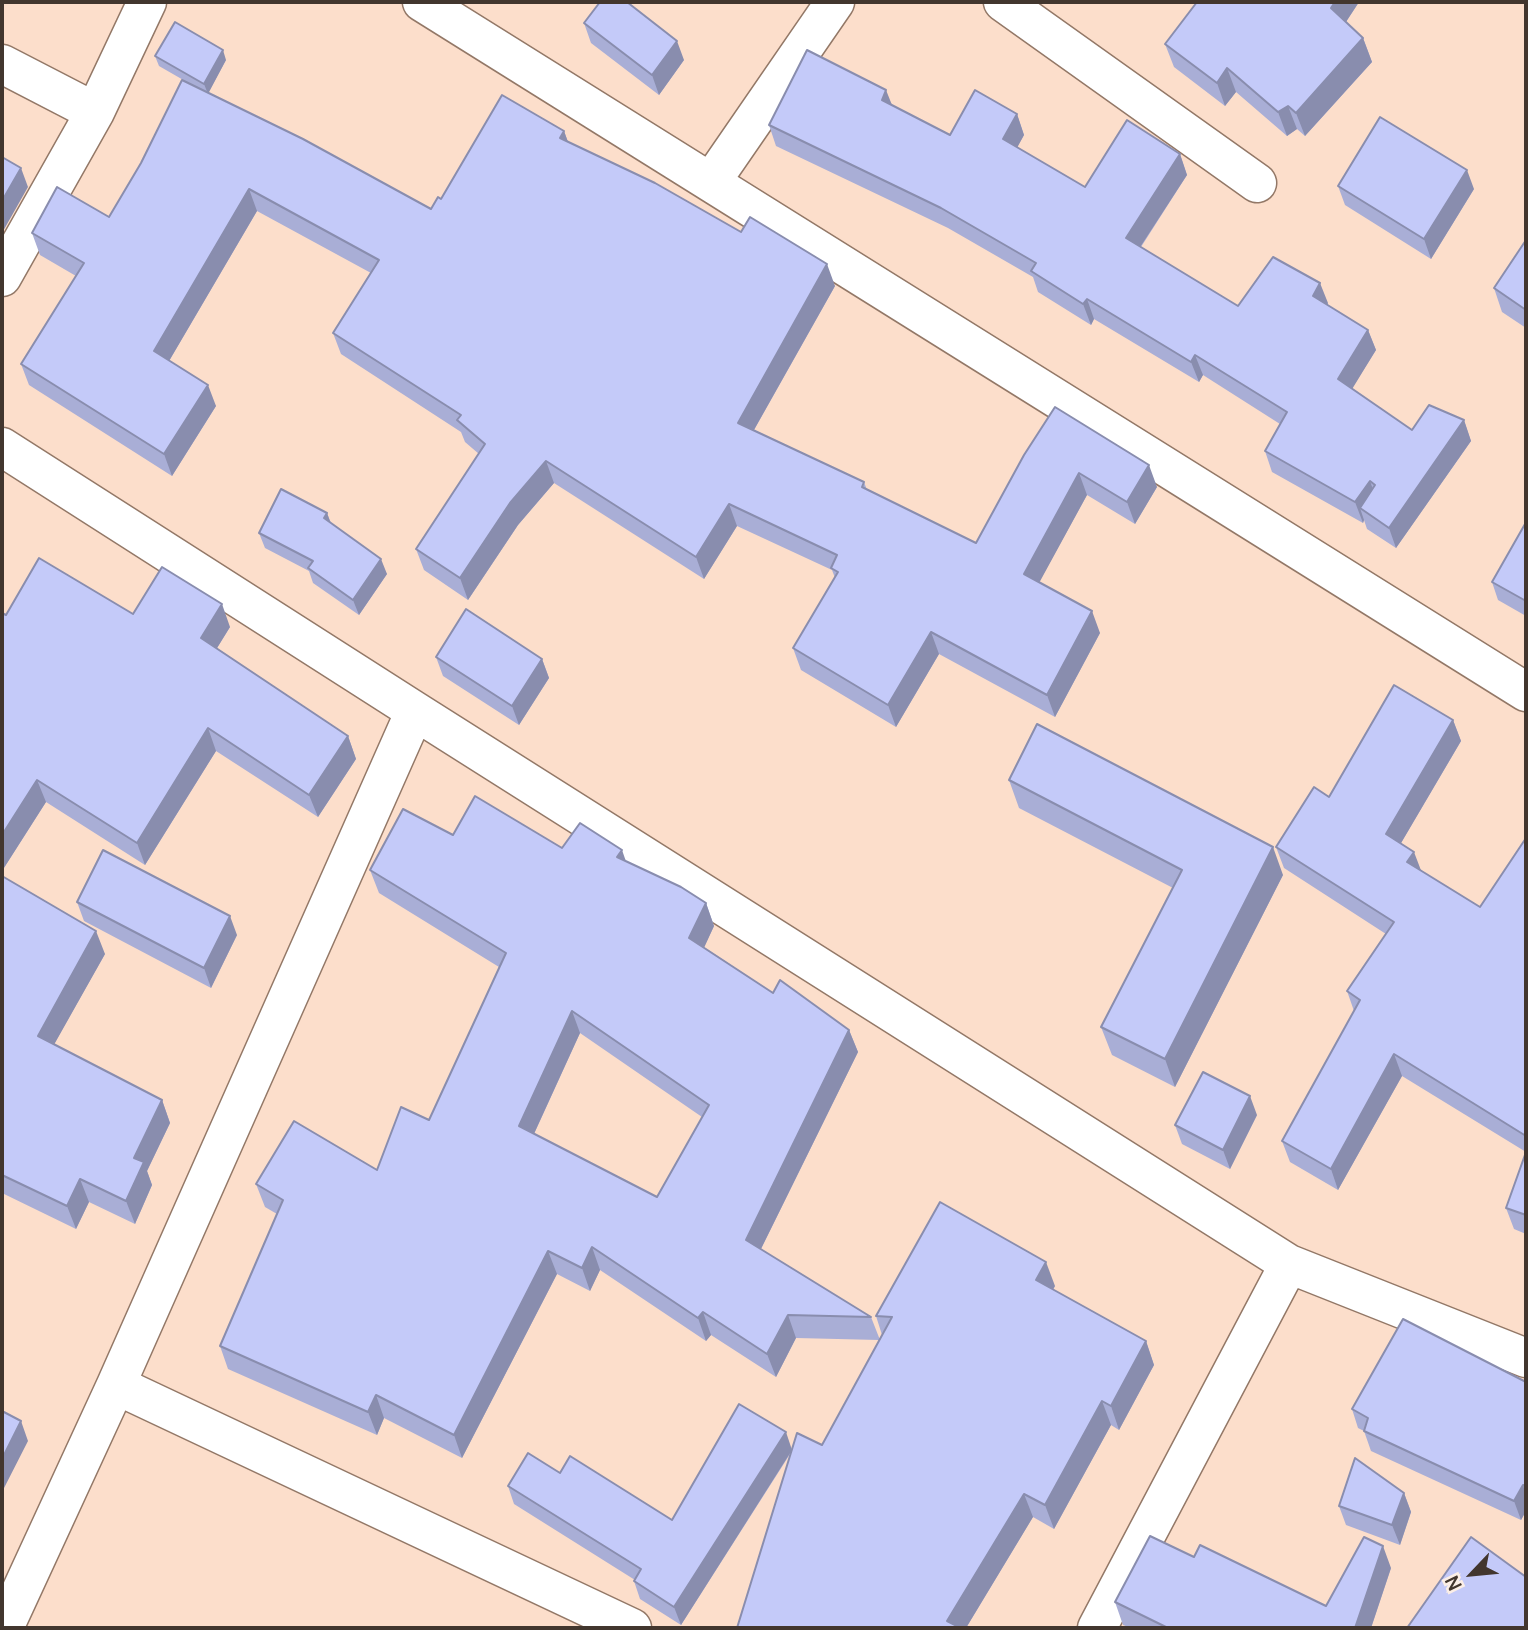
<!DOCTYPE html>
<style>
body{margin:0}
#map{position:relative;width:1528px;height:1630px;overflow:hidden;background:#fcdecb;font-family:Manrope,sans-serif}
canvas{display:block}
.frame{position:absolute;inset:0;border:4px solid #42362e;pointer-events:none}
.north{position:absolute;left:1437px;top:1539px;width:70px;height:70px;-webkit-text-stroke:5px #fcefe7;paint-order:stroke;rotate:244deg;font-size:19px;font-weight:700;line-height:28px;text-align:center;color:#42362e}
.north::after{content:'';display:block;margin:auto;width:24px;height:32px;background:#42362e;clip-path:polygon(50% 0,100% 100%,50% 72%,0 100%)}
</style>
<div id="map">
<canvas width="1528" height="1630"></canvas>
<div class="frame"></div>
<div class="north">N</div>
</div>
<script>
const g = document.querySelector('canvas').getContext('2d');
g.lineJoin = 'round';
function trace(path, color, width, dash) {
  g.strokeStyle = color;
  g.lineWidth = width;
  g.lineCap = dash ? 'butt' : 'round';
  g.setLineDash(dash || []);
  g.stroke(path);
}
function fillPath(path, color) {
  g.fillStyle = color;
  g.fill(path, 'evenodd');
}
const minor = new Path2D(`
 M422,2L1526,692
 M1003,2L1257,183
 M2,64L95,112
 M711,182L835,2
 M2,277L95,112L147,2
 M2,447L415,711L1289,1264L1526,1358
 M116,1385L632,1628
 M4,1628L116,1385L415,711
 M1097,1628L1289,1264`);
const wall = new Path2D(`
 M1197,2H1359L1346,22L1363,38L1372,62L1305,136L1297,129L1287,136L1236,92L1225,106L1174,67L1165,44Z
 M584,23L684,60L659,95L591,43Z
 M155,56L226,60L208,93L431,209L441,199L564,131L568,142L835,286L754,430L864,482L867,490L976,543L1024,455L1157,487L1135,524L1087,495L1039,582L1100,633L1055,717L939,654L896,727L801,670L793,648L835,578L832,570L737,526L704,579L554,483L518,525L468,600L424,570L416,549L479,454L465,442L461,432L341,354L333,333L371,273L257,211L169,361L216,406L172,476L29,385L21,364L76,276L40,255L32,233L109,217L192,85L159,66Z
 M892,105L950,135L1017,114L1024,135L1017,147L1085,187L1180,154L1187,175L1141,247L1238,306L1328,303L1327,305L1368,330L1376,350L1352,388L1412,430L1464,420L1471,441L1396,548L1367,529L1364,520L1363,523L1272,472L1265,451L1280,424L1203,375L1199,382L1094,319L1091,325L1038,292L1033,277L948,228L776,146L769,125Z
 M1338,186L1474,189L1431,259L1345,205Z
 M1526,240V328L1502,312L1494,288Z
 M327,513L331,523L387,574L359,615L313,583L309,571L265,548L259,533Z
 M1526,525V616L1498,600L1492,582Z
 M133,614L230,627L217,648L348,736L356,759L318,817L216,751L145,865L46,802L2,871L6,615Z
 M436,657L542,659L549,678L519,725L443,676Z
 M1453,720L1461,741L1401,843L1421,871L1480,907L1526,838V1234L1514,1229L1506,1208L1526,1152L1402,1076L1338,1190L1290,1162L1282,1141L1354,1011L1347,991L1386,934L1284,868L1276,847L1329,797Z
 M1009,780L1283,875L1175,1087L1112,1055L1101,1027L1173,888L1019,808Z
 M453,835L562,848L626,861L706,903L714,926L704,947L773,993L849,1030L858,1052L761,1249L871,1317L880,1340L882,1335L876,1316L1055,1286L1053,1290L1146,1341L1154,1365L1119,1430L1111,1425L1054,1529L1033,1517L966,1628H737L792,1451L681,1625L640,1599L634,1581L635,1580L514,1504L508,1486L560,1473L672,1520L792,1449L822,1445L879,1340L796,1338L776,1377L711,1335L706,1341L600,1270L590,1291L557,1274L462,1458L384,1418L377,1435L228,1369L220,1346L277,1214L265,1207L256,1184L377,1170L429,1120L499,967L379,893L370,870ZM580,1033L702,1117L657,1197L534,1134Z
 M2,876L105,954L54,1044L162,1100L170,1123L147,1171L152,1185L135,1224L89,1202L76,1229L2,1193Z
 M77,902L237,935L211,988L84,921Z
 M1257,1115L1230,1169L1182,1144L1175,1125Z
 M1526,1382V1511L1521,1520L1371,1451L1364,1431L1358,1428L1352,1409Z
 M1404,1493L1411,1512L1400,1545L1346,1525L1339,1506Z
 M1194,1557L1326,1606L1391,1568L1371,1628H1131L1123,1625L1115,1602Z`);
const shadedWall = new Path2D(`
 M1335,2H1359L1340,31L1331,8Z
 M1363,38L1372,62L1305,136L1296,113Z
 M677,41L684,60L659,95L652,75Z
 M223,50L226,60L208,94L204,84Z
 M1227,68L1236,92L1225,106L1217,83Z
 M886,90L894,110L882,100Z
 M1288,106L1297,129L1287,136L1278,112Z
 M1017,114L1024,135L1011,159L1003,139Z
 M564,131L572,153L560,138Z
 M1180,154L1187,175L1133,258L1126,238Z
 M21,168L28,187L2,233V201Z
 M1467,170L1474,189L1431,259L1424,239Z
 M249,189L257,211L162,373L154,351Z
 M827,264L835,286L746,444L738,423Z
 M1320,283L1328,303L1321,317L1313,296Z
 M1087,299L1094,319L1091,325L1083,304Z
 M1368,330L1376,350L1346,399L1338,379Z
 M1195,355L1203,375L1199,382L1191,362Z
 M208,385L216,406L172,476L164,454Z
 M1464,420L1471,441L1396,548L1389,528Z
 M546,461L554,483L518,525L468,600L460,578L510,503Z
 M1149,465L1157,487L1135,524L1127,502Z
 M1079,473L1087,495L1032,596L1024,574Z
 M1370,481L1377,501L1360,508L1364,520L1363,523L1355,502Z
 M729,504L737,526L704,579L696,557Z
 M327,513L332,527L324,518Z
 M381,559L387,574L359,615L353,600Z
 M222,604L230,627L209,661L201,638Z
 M1092,611L1100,633L1055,717L1047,695Z
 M931,632L939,654L896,727L888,705Z
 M542,659L549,678L519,725L512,706Z
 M1453,720L1461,741L1394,855L1386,834Z
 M208,728L216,751L145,865L137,843Z
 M348,736L356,759L318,817L309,795Z
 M37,780L46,802L2,871V835Z
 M1273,847L1283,875L1175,1087L1165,1059Z
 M622,850L630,873L617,857Z
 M1414,852L1422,873L1407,862Z
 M706,903L714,926L698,961L689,938Z
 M230,916L237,935L211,988L204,968Z
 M96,931L105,954L46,1059L38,1036Z
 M572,1011L580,1033L527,1149L519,1126Z
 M849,1030L858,1052L754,1263L746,1240Z
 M1394,1054L1402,1076L1338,1190L1331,1169Z
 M1250,1096L1257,1115L1230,1169L1223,1150Z
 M162,1100L170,1123L147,1171L152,1185L135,1224L126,1201L134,1158Z
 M80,1179L89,1202L76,1229L67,1206Z
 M592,1247L600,1270L590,1291L582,1268Z
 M548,1251L557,1274L462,1458L454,1435Z
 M1046,1262L1055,1286L1044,1304L1036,1280Z
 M703,1312L711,1335L706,1341L698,1318Z
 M788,1315L796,1338L776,1377L767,1354Z
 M1146,1341L1154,1365L1119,1430L1111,1406Z
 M376,1395L384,1418L377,1435L368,1412Z
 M1102,1401L1111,1425L1054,1529L1045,1505Z
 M21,1421L28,1441L2,1492V1459Z
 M786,1432L792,1450L681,1625L674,1607Z
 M1523,1485L1526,1494V1511L1521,1520L1514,1501Z
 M1404,1493L1411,1512L1400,1545L1392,1525Z
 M1024,1494L1033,1517L966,1628H949L947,1621Z
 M1383,1546L1391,1568L1371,1628H1355Z`);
const building = new Path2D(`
 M600,2H627L677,41L652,75L584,23Z
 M1197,2H1335L1331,8L1363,38L1296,113L1288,106L1278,112L1227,68L1217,83L1165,44Z
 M175,22L223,50L204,84L155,56Z
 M807,50L886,90L882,100L950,135L975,90L1017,114L1003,139L1085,187L1127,120L1180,154L1126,238L1238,306L1273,257L1320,283L1313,296L1368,330L1338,379L1412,430L1429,405L1464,420L1389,528L1360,508L1375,485L1370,481L1355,502L1265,451L1287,412L1195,355L1191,362L1087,299L1083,304L1031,271L1036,263L941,208L769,125Z
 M182,80L303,139L431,209L438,197L441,199L502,95L564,131L560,138L655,183L741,232L750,217L827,264L738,423L864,482L862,487L976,543L1024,455L1055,407L1149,465L1127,502L1079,473L1024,574L1092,611L1047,695L931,632L888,705L793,648L838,572L831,568L837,555L729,504L696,557L546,461L510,503L460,578L416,549L485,444L457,420L461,415L333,333L379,260L249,189L154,351L208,385L164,454L21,364L84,263L32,233L57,187L109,217L141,163Z
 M1380,117L1467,170L1424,239L1338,186Z
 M2,157L21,168L2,201Z
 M1526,240V310L1494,288Z
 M281,489L327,513L324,518L381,559L353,600L308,568L313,561L259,533Z
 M1525,524L1526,525V601L1492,582Z
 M39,558L133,614L162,567L222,604L201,638L348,736L309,795L208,728L137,843L37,780L2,835V613L6,615Z
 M466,609L542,659L512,706L436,657Z
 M1394,685L1453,720L1386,834L1414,852L1407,862L1480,907L1526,838V1136L1394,1054L1331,1169L1282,1141L1360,1000L1347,991L1394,922L1276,847L1314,787L1329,797Z
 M1037,724L1273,847L1165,1059L1101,1027L1182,870L1009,780Z
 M475,796L562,848L580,823L622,850L617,857L681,887L706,903L689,938L773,993L780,980L849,1030L746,1240L871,1317L788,1315L767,1354L703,1312L698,1318L592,1247L582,1268L548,1251L454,1435L376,1395L368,1412L220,1346L283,1200L256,1184L294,1121L377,1170L401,1107L429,1120L506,953L370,870L403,809L453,835ZM572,1011L709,1105L657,1197L519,1126Z
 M103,850L230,916L204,968L77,902Z
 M2,876L96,931L38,1036L162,1100L134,1158L144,1162L126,1201L80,1179L67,1206L2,1175Z
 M1203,1072L1250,1096L1223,1150L1175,1125Z
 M1526,1152V1215L1506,1208Z
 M940,1202L1046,1262L1036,1280L1146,1341L1111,1406L1102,1401L1045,1505L1024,1494L947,1621L961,1628H737L797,1433L822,1445L892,1317L876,1316Z
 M1403,1319L1526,1382V1486L1523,1485L1514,1501L1364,1431L1368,1418L1352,1409Z
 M739,1404L786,1432L674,1607L634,1581L641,1569L508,1486L528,1453L560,1473L570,1456L672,1520Z
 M2,1411L21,1421L2,1459Z
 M1355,1458L1404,1493L1392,1525L1339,1506Z
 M1150,1536L1194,1557L1200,1545L1326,1606L1364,1537L1383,1546L1355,1628H1168L1115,1602Z
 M1471,1537L1526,1577V1628H1407Z`);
trace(minor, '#937867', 41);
trace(minor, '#fff', 38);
fillPath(wall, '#a9aed6');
fillPath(shadedWall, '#898dae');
fillPath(building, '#c4caf9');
trace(building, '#898dae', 2);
</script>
